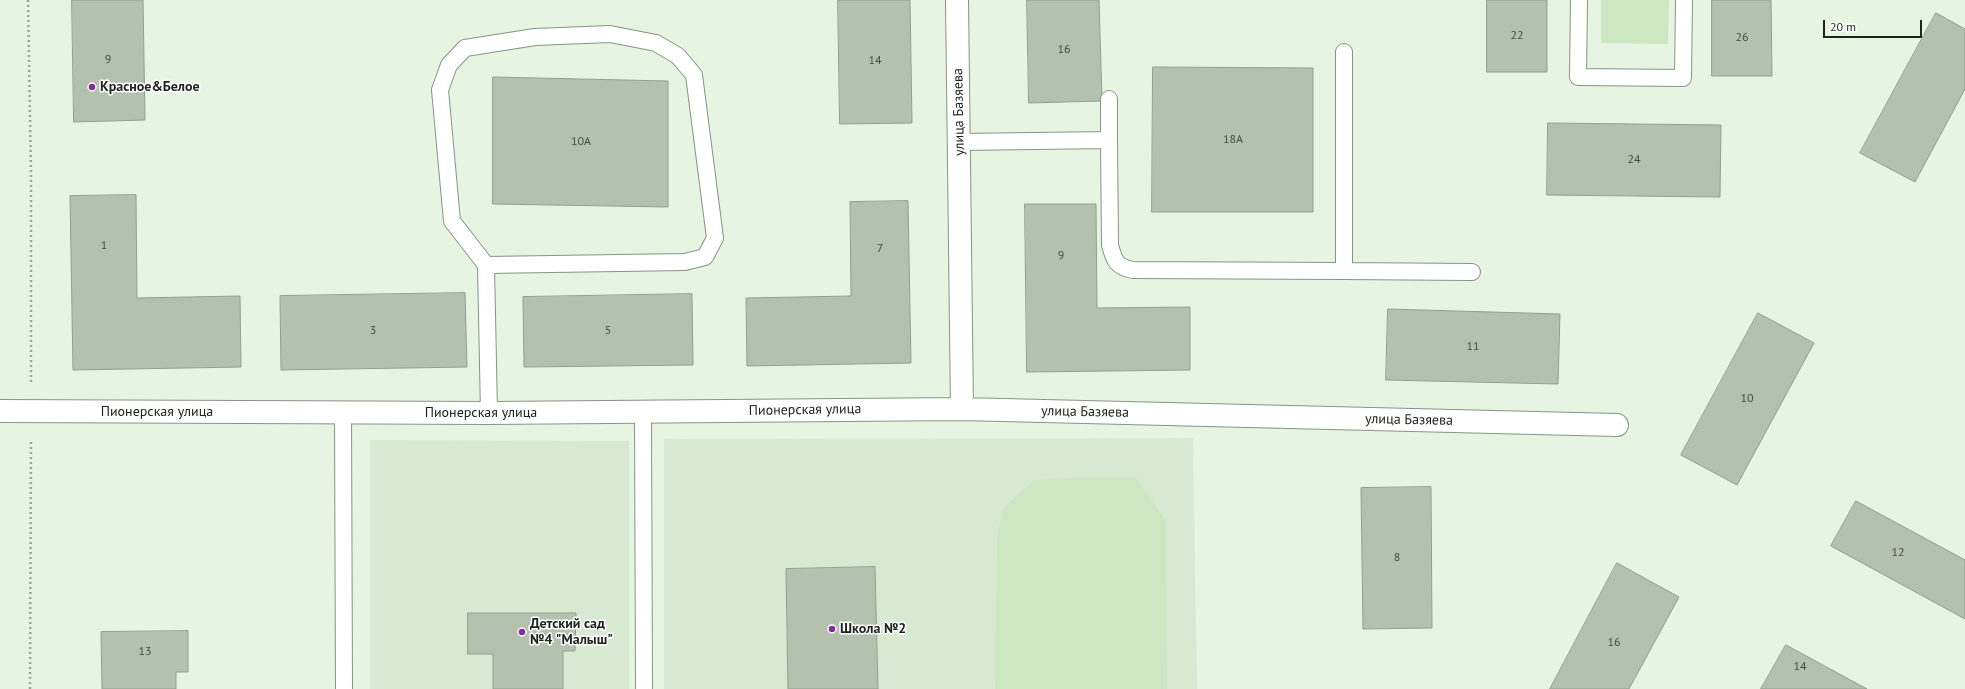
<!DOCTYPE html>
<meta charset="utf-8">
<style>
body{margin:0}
#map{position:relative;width:1965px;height:689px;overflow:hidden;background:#e6f4e1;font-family:"PT Sans",sans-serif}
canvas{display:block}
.scale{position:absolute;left:1823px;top:20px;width:99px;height:18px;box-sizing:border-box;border:2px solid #20241e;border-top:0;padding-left:5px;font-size:12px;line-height:14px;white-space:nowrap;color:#20241e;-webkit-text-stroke:3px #fff;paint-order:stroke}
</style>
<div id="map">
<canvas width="1965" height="689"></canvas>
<div class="scale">20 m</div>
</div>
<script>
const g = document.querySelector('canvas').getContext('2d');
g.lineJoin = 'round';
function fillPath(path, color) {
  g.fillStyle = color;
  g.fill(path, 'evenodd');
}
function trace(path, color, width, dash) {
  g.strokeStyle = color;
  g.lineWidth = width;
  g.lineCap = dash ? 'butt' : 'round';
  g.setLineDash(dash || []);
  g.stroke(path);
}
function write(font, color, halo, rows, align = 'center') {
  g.font = font + ' "PT Sans",sans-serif';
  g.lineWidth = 3;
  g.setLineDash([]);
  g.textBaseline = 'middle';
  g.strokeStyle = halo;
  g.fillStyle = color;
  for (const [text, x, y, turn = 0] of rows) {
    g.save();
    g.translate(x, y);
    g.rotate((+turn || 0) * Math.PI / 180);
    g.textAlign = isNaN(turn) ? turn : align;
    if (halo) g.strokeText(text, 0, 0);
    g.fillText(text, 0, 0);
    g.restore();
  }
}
const built = new Path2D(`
 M1193,438L1197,689H664V439Z
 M370,440L629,441V689H370Z`);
const green = new Path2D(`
 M1601,0H1669L1668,44L1601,43Z
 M1089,477L1136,478L1166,520L1167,689H995L997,536L1004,507L1034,480Z`);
const building = new Path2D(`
 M72,0H143L145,120L74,122Z
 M838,0H910L912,123L840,124Z
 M1027,0H1099L1102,101L1029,103Z
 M1487,0H1547V72H1487Z
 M1712,0H1771L1772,76H1712Z
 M1936,13L1965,29V89L1915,182L1860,153Z
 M1153,67L1313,68V212H1152Z
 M493,77L668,81V207L493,204Z
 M1548,123L1721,125L1720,197L1547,195Z
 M136,195L137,298L240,296L241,367L73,370L70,196Z
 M908,201L911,363L747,366L746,298L851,296L850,202Z
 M1025,204H1096L1097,308L1190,307V370L1027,372Z
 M465,293L467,367L281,370L280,296Z
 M692,294L693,365L524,367L523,297Z
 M1388,309L1560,314L1558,384L1386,380Z
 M1758,313L1814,343L1737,485L1681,455Z
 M1431,487L1432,628L1363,629L1361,488Z
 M1856,501L1965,560V619L1831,546Z
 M1617,563L1679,597L1629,689H1550Z
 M875,567L878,689H788L786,569Z
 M468,613H576L575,651H563V689H493V654H468Z
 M188,631V672H176V689H102L101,632Z
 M1786,645L1867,689H1761Z`);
const path = new Path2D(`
 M28,0L31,174V383
 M30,689L31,440`);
const service = new Path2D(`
 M1579,0L1578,77L1683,78L1684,0
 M1109,99V140
 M959,142L1109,140L1110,245C1114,260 1116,267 1133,270L1344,271V52
 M486,265L685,262L705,257L715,238L694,75L678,56L656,43L610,34L535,37L465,48L449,65L440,90L452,221L486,265L489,413
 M1344,271L1472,272
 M643,412L644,689
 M343,413L344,689`);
const minor = new Path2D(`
 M957,0L962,409L1617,425
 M0,411L489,413L962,409`);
const markers = [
 [92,87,4,"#832e9c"],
 [832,629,4,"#832e9c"],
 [522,632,4,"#832e9c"]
];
const numberNames = [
 ["22",1517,36],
 ["26",1742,38],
 ["16",1064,50],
 ["9",108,60],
 ["14",875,61],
 ["18А",1233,140],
 ["10А",581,142],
 ["24",1634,160],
 ["1",104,246],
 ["7",880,249],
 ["9",1061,256],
 ["3",373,331],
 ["5",608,331],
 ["11",1473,347],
 ["10",1747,399],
 ["12",1898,553],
 ["8",1397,558],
 ["16",1614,643],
 ["13",145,652],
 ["14",1800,667]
];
const poiNames = [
 ["Красное&Белое",100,87],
 ["Детский сад",530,624],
 ["№4 \"Малыш\"",530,640],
 ["Школа №2",840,629]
];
const streetNames = [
 ["улица Базяева",959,112,-91],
 ["Пионерская улица",805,410,-1],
 ["Пионерская улица",157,412],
 ["улица Базяева",1085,412,1],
 ["Пионерская улица",481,413],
 ["улица Базяева",1409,420,1]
];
fillPath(built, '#d7ead1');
fillPath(green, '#cce7c2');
fillPath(building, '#b4c1af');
trace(building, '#939f8e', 1);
trace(service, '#879483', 18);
trace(minor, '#879483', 24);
trace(path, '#9ca698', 2.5, [2, 3]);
trace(service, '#fff', 16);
trace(minor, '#fff', 22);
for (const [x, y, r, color] of markers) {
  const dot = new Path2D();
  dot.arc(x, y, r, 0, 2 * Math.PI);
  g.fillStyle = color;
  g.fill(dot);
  trace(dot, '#fff', 1.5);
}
write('12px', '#454b42', null, numberNames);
write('bold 14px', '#20241e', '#fff', poiNames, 'left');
write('14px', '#20241e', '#fff', streetNames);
</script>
